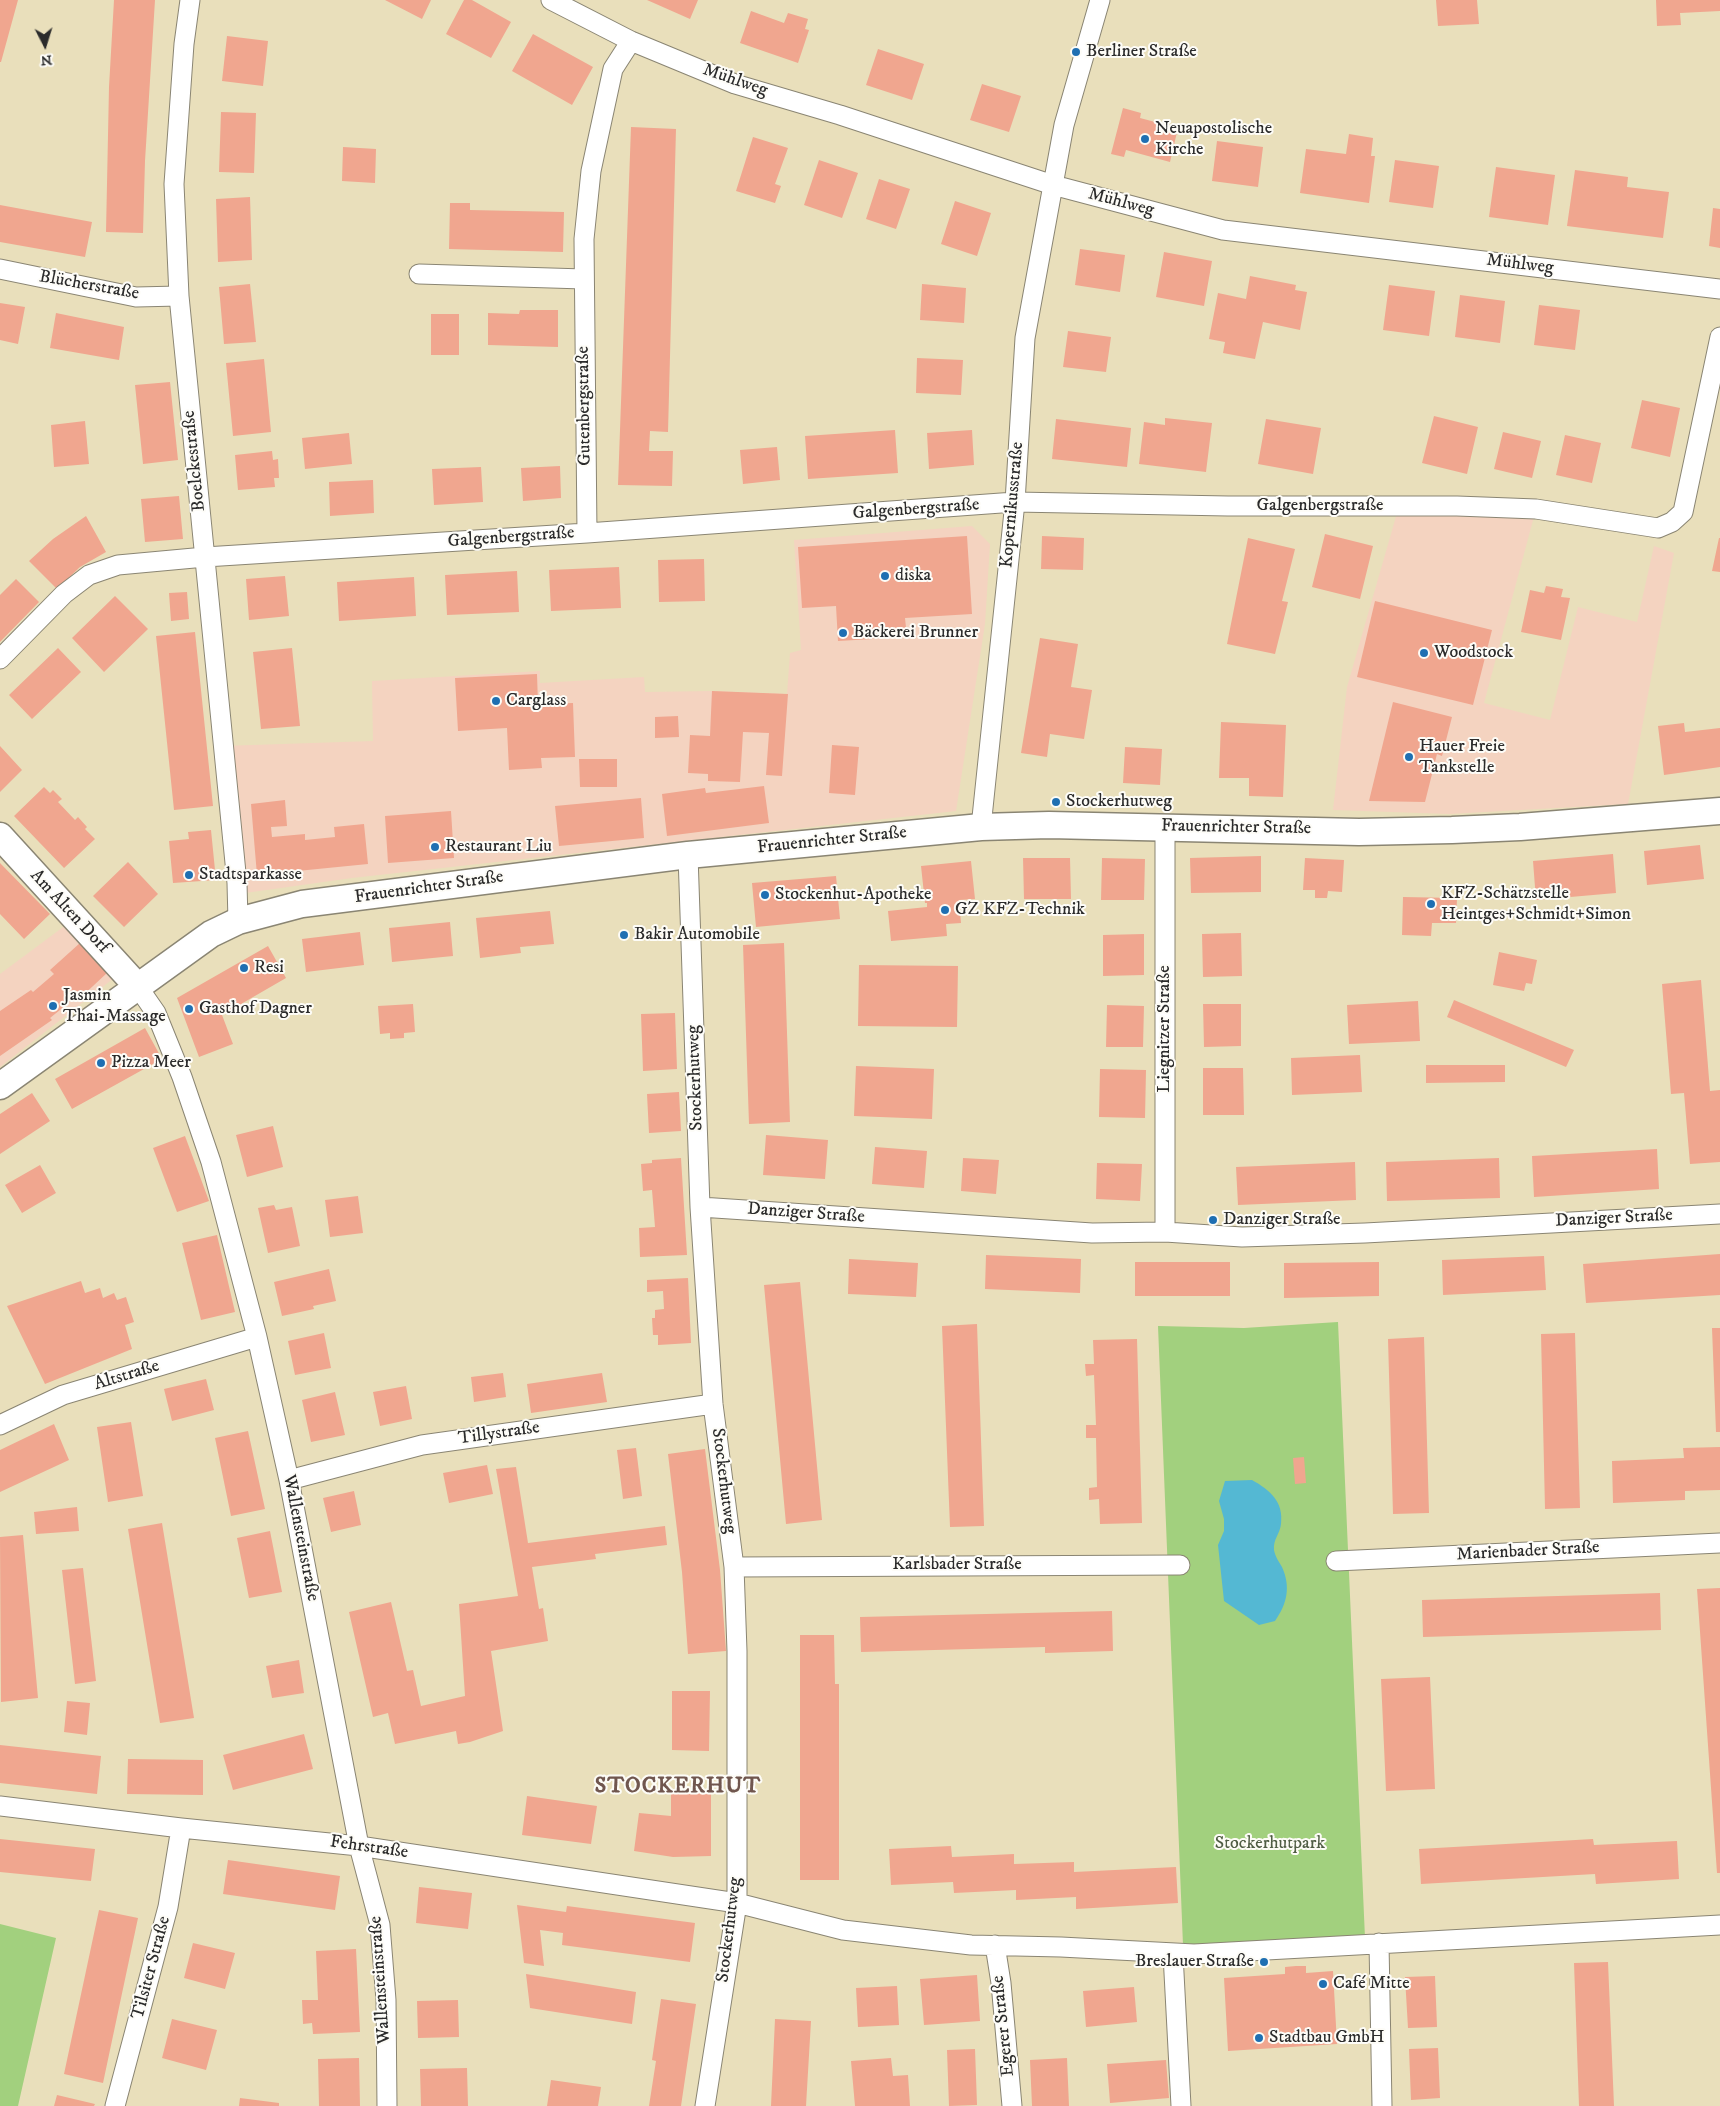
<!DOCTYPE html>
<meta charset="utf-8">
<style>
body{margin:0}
#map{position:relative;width:1720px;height:2106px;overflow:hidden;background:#e9dfbb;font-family:"IM FELL DW Pica",serif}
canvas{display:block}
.north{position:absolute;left:20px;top:20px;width:50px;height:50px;-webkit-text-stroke:4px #fdfcf7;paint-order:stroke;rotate:175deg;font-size:14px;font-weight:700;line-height:20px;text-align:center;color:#2b2b2b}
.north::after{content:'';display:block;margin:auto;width:18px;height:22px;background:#2b2b2b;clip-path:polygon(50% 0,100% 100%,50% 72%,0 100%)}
</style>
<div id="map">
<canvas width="1720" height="2106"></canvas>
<div class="north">N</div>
</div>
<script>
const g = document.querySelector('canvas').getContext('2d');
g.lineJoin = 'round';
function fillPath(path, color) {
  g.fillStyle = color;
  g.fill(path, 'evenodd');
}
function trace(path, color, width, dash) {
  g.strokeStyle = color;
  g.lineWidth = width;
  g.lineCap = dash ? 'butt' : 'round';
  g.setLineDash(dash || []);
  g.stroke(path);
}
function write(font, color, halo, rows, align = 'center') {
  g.font = font + ' "IM FELL DW Pica",serif';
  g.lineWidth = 4;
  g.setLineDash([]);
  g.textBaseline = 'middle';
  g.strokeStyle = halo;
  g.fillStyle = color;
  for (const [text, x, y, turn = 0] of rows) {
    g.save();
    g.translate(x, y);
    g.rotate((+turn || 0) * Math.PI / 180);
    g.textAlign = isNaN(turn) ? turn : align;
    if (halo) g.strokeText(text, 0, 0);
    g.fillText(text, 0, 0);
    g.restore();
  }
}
const built = new Path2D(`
 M1399,506L1536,509L1484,703L1550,720L1578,607L1637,622L1654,546L1674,553L1628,804L1449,814L1333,810L1347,687Z
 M972,526L990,544L985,624L956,811L352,878L238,894L222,746L373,741L372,681L540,671V683L644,677L645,692L712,691L787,694L790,653L801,650L794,540Z
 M74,919L123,971L0,1067V974Z`);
const green = new Path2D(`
 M1338,1322L1365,1938L1183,1945L1158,1326L1244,1328Z
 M0,1924L56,1938L18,2106H0Z`);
const water = new Path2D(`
 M1252,1480C1270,1490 1284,1502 1281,1524C1280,1534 1273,1539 1274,1550C1275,1556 1279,1562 1282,1567C1291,1587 1287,1604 1275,1621L1259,1625L1224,1601L1218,1545L1224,1531V1519L1219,1501L1225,1481Z`);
const building = new Path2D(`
 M0,0H18L1,62H0Z
 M114,0H155L145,161L143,233L106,232L109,87Z
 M385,0H431L422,19Z
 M464,0H472L511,22L491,58L446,34Z
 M647,0H698L690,19Z
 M1436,0H1477L1479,24L1438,26Z
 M1656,0H1720V11L1680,13L1681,25L1657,26Z
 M751,11L784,23L788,13L808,19L805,29L809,30L798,63L740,43Z
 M533,34L593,67L572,105L512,71Z
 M227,36L268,41L263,86L222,81Z
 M878,49L924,64L912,100L866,85Z
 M982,84L1021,96L1009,132L970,120Z
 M1123,108L1141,113L1140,118L1178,128L1170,162L1126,150L1124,157L1111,154Z
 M221,112L256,113L254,173L219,172Z
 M631,127L676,129L668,432L650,431L649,451H673L672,486L618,485Z
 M1349,134L1373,138L1371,156H1375L1369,203L1300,193L1306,149L1346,154Z
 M753,137L788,148L775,184L781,186L775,203L736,191Z
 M1217,141L1263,147L1258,187L1212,181Z
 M343,147L376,149L375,183L342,181Z
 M819,160L858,173L842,218L804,205Z
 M1395,160L1439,166L1433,208L1389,202Z
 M1496,167L1555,175L1548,225L1489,217Z
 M1575,170L1628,177L1627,187L1669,192L1663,238L1567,226Z
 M879,179L910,189L896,229L866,219Z
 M250,197L252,260L218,262L216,199Z
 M955,201L991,213L977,256L941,244Z
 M450,203H470V210L564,212L563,252L449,249Z
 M0,205L92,222L85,257L0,242Z
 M1713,208L1720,209V248L1709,246Z
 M1080,249L1125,255L1120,292L1075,285Z
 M1164,252L1212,261L1204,306L1156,297Z
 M1250,276L1296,285L1295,290L1307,292L1300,330L1263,322L1255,359L1223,353L1225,342L1209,339L1218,293L1246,299Z
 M250,284L256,342L224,344L219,287Z
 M922,284L966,288L964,323L920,320Z
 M1389,285L1435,291L1429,336L1383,330Z
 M1460,295L1505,301L1500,343L1455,337Z
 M0,303L25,307L18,344L0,340Z
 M1539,305L1580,310L1575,350L1534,345Z
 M520,310H558V347L488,345V313L519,314Z
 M56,313L124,327L119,360L50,348Z
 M431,314H459V355H431Z
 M1068,331L1111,337L1106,372L1063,367Z
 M917,358L963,360L961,395L916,393Z
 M264,359L271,432L233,436L226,363Z
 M170,382L178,460L143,464L135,385Z
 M1642,400L1680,408L1670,457L1631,448Z
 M1434,416L1478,427L1467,474L1422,463Z
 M1165,418L1212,423L1206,472L1139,464L1144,422L1165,425Z
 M1056,419L1131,428L1127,467L1052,459Z
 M1266,419L1321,428L1313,474L1258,464Z
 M85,421L89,464L54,467L51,425Z
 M895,430L898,473L808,479L805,436Z
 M972,430L974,465L929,469L927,433Z
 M1503,432L1541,441L1532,478L1494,469Z
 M349,433L352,464L305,469L302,438Z
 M1565,435L1601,443L1592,483L1556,475Z
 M777,447L780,480L743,484L740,450Z
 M272,451L273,460L278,459L279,478H274L275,487L238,490L235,455Z
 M560,466L561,498L523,501L521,468Z
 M481,467L483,502L434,505L432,469Z
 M373,480L374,513L330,516L329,482Z
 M179,496L183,539L145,542L141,499Z
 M86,516L106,552L80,567L57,589L29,561L53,539Z
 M1325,534L1373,546L1360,599L1312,587Z
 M967,536L972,614L905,618L907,637L838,641L836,606L802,608L798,547Z
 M1042,536L1084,538L1083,570L1041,569Z
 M1248,538L1295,549L1282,601L1288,602L1275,654L1227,644Z
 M1719,538H1720V572L1712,571Z
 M704,559L705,601L659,602L658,560Z
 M619,567L621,608L551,611L549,570Z
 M517,571L519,612L447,615L445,575Z
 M285,576L289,616L249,620L246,579Z
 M414,577L416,616L339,621L337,582Z
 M16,579L39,602L0,642V595Z
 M1546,586L1563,589L1561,597L1570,598L1561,640L1521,632L1530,590L1544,593Z
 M187,592L189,619L171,621L169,593Z
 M115,596L148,629L104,672L72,638Z
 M1375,601L1492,630L1473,705L1357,677Z
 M195,632L213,806L174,810L156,636Z
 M1040,638L1078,644L1071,687L1092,690L1084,739L1050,734L1047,757L1021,753Z
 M58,648L81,672L32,719L9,695Z
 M292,648L300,726L261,729L253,652Z
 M537,674L538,704L573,703L575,757L541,758L542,768L509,770L507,728L458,731L455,678Z
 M712,691L788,694L782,776L766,775L769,733L743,732L740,782L708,781V774L688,773L690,735L710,736Z
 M1393,702L1452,717L1442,756L1437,754L1425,802L1369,801Z
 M678,716L679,737L655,738V717Z
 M1221,722L1286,725L1283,797L1249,796V778H1219Z
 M1684,723L1685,732L1720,728V767L1664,775L1658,726Z
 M832,745L859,747L855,795L829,793Z
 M0,746L22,770L0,792Z
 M1125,747L1162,749L1160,785L1123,783Z
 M579,759H617V787H580Z
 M764,786L769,823L667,836L662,794L705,788L706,793Z
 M44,787L50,793L53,790L62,799L58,802L75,820L78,817L87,827L85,829L95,839L64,868L14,816Z
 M641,798L644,838L559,846L555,806Z
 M285,800L287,826L271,827L272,837L305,834V840L335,837L334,827L364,824L368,864L257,875L251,804Z
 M451,811L454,858L388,863L385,816Z
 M211,830L216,880L173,883L169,841L189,839L188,832Z
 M1700,845L1704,879L1647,885L1644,851Z
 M1613,854L1616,893L1536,900L1533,861Z
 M1261,856V892L1191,893L1190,858Z
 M1023,858H1070L1071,899H1024Z
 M1102,858L1145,859L1144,900H1101Z
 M1305,858L1344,860L1342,892L1328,891L1327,898H1315V890H1303Z
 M971,861L975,899L959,900L961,923L946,924L947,936L891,941L888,911L927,907V903H925L921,866Z
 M128,862L158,894L124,927L93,896Z
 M0,863L50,914L24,939L0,914Z
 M836,876L840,919L756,927L752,883Z
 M1403,897L1457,898L1456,923H1432L1431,936L1402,935Z
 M550,911L554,944L520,947L521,953L480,958L476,918Z
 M450,922L453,956L392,962L389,928Z
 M360,932L364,965L306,972L302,939Z
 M1241,933L1242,976L1203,977L1202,934Z
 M1144,934V975L1103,976V935Z
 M80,943L108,972L78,1000L76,997L50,1018L52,1020L0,1056V1011L31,990L33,992L54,974L50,970Z
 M784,943L790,1122L749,1124L743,945Z
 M268,946L286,978L222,1015L233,1044L199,1057L177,998Z
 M1499,952L1537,960L1532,984L1526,983L1524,991L1493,985Z
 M859,965L958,966L957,1027L858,1026Z
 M1701,980L1710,1091L1720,1090V1162L1690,1164L1684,1093L1671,1094L1662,984Z
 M1454,1000L1574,1050L1566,1067L1447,1017Z
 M1418,1001L1420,1041L1349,1044L1347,1005Z
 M413,1004L415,1032L404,1033V1038L390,1039V1033L380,1034L378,1006Z
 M1203,1004H1241V1046L1204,1047Z
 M1107,1005L1144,1006L1143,1047H1106Z
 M675,1013L677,1069L643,1071L641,1014Z
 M145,1028L162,1059L72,1109L55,1079Z
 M1360,1055L1362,1092L1292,1095L1291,1058Z
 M1426,1065H1505V1082L1426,1083Z
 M856,1066L934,1069L932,1119L854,1116Z
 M1203,1068H1243L1244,1115H1203Z
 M1100,1069L1146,1070L1145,1118L1099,1117Z
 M679,1092L681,1131L649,1133L647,1094Z
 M32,1093L50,1121L0,1154V1114Z
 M273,1126L283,1167L247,1177L236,1135Z
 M766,1135L828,1140L825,1179L763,1175Z
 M185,1136L209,1201L177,1212L153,1148Z
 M875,1147L927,1151L924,1188L872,1184Z
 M1657,1149L1659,1189L1534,1197L1532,1156Z
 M681,1158L687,1255L640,1257L639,1228L655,1227L652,1190L643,1191L641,1164L652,1163V1160Z
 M963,1158L999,1160L996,1194L961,1191Z
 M1499,1158L1500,1198L1387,1201L1386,1162Z
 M1355,1162L1356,1200L1238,1205L1236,1167Z
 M1097,1163L1142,1164L1140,1201L1096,1199Z
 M40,1165L56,1193L22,1213L5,1185Z
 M358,1196L363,1233L330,1237L325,1200Z
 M274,1205L276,1210L292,1207L300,1246L268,1253L258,1208Z
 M217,1235L235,1312L201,1320L182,1243Z
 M1720,1254V1295L1586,1303L1583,1264Z
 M986,1255L1081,1259L1080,1293L985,1289Z
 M1544,1256L1546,1290L1443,1295L1442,1260Z
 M849,1259L918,1263L916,1297L848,1294Z
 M1135,1262H1230V1296H1135Z
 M1379,1262V1296L1284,1298V1263Z
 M329,1269L336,1301L313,1306L314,1309L282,1316L274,1282Z
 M688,1278L691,1343L658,1345V1335H653L652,1318H655V1310L664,1309L663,1291L647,1292V1280Z
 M81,1281L85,1293L100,1288L103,1298L114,1293L117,1300L126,1297L134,1322L125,1325L132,1349L45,1384L7,1306Z
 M800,1282L822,1520L786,1524L764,1285Z
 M977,1324L984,1526L950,1527L942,1326Z
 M1712,1328H1720V1432H1716Z
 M324,1333L331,1368L295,1375L288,1341Z
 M1575,1333L1580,1508L1545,1509L1541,1334Z
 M1424,1337L1429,1513L1393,1514L1388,1339Z
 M1137,1339L1142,1523L1100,1524L1099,1499L1089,1500V1488L1097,1487L1096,1438H1086V1425H1096L1094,1375L1086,1376L1085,1364H1094L1093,1340Z
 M503,1373L506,1397L474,1402L471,1377Z
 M602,1373L607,1402L531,1413L527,1384Z
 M206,1379L214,1410L172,1421L164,1389Z
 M406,1386L412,1419L380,1426L373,1392Z
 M335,1392L345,1435L311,1442L302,1400Z
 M131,1422L143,1496L108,1502L97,1427Z
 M54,1424L69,1460L0,1492V1450Z
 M248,1431L265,1509L231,1516L215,1438Z
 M1720,1447V1490L1685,1491V1500L1613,1503L1612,1461L1684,1458L1683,1448Z
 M636,1448L642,1496L623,1499L617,1450Z
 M705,1449L720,1570L726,1651L688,1654L682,1572L668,1454Z
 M1304,1457L1306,1483L1295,1484L1293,1458Z
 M487,1465L493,1494L449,1503L443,1473Z
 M516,1467L528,1543L665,1526L667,1545L595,1554L596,1559L532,1567L539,1609L543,1608L548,1641L491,1651L503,1731L470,1742L458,1744L456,1731L395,1744L388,1713L373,1717L349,1612L391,1602L407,1671L413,1670L421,1706L465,1696L459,1604L518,1596L496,1469Z
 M354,1491L361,1525L331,1532L323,1498Z
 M77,1507L79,1531L36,1534L34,1512Z
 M162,1523L194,1718L160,1723L128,1529Z
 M270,1531L282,1592L249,1598L237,1538Z
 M23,1535L38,1698L1,1702L0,1537Z
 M83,1568L96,1681L75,1684L62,1570Z
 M1720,1588V1873H1717L1697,1589Z
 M1660,1593L1661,1630L1423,1637L1422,1600Z
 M1112,1611L1113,1651L1045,1653V1647L861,1652L860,1617Z
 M800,1635H834L835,1684H839V1880H800Z
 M299,1660L304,1693L272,1698L266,1666Z
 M1430,1677L1435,1789L1386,1791L1381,1679Z
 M672,1691H710L709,1751L672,1750Z
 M67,1701L90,1703L87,1735L64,1732Z
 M304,1734L313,1769L233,1790L223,1755Z
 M0,1745L101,1756L97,1794L0,1783Z
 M128,1759L203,1760V1795L127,1794Z
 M711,1790V1856L673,1857L634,1851L639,1813L671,1816V1791Z
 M527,1796L597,1806L591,1844L522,1835Z
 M0,1839L95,1849L91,1881L0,1872Z
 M1593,1839L1594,1845L1677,1841L1679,1879L1596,1884L1595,1874L1421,1884L1419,1849Z
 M951,1846L952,1857L1014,1854V1864L1074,1862V1872L1176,1867L1178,1903L1076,1909V1897L1016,1900V1890L954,1893L953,1882L891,1885L889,1849Z
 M228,1860L340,1876L335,1910L223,1894Z
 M419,1887L472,1893L468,1929L416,1923Z
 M517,1905L566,1912L567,1906L695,1923L690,1962L562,1945L563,1933L540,1930L544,1966L524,1963Z
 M99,1910L138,1918L103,2083L64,2074Z
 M193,1943L235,1953L225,1989L184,1978Z
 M356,1949L360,2032L313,2034L312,2023L303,2024L302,2000H318L316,1951Z
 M1608,1962L1614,2106H1579L1574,1963Z
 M1296,1966H1306V1973L1333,1971L1337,2044L1228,2051L1224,1978L1285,1974V1967Z
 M526,1974L636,1992L632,2024L530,2008Z
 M977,1975L980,2021L924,2025L920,1979Z
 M1435,1976L1437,2027L1408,2028L1405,1977Z
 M897,1986L899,2025L858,2027L856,1988Z
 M1134,1987L1137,2022L1086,2027L1083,1991Z
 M661,1999L696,2004L681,2106H649L656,2061L652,2060Z
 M458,2000L459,2037L418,2038L417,2001Z
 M172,2019L217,2030L206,2070L162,2058Z
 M775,2019L811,2021L806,2106H771Z
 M1438,2048L1440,2098L1411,2100L1409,2049Z
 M975,2049L977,2105L949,2106L947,2050Z
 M359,2058L360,2106H319L318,2059Z
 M891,2058L893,2076L908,2075L910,2106H855L851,2061Z
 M1067,2058L1069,2106H1032L1030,2060Z
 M1166,2060L1169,2098L1110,2103L1107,2064Z
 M467,2068L468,2106H421L420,2069Z
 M551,2080L601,2087L598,2106H547Z
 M57,2095L95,2104L94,2106H54Z
 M240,2098L279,2103V2106H239Z`);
const street = new Path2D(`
 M190,0L184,44L174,184L179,296L237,883L238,921
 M551,0L631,41L735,84L840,115L1053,185L1223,230L1720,289
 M0,269L136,297L179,296
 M419,274L584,279
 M587,533L584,239L591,171L613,69L631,41
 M0,659L64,594L89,575L118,565L205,557L587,533L1015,502L1228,506H1457L1536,509L1658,528L1672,522L1683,512L1720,337
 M981,827L1015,502L1025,338L1064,125L1100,0
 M1165,827V1232
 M688,855L700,1207L713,1404L734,1567L737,1651V1903L705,2106
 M138,987L156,1013L182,1077L211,1162L257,1337L289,1480L359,1846L380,1925L386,2000L387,2106
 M700,1207L1092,1233L1165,1232L1242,1237L1365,1233L1720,1214
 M0,1425L63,1395L257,1337
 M289,1480L422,1445L713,1404
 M1336,1561L1720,1543
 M734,1567L1180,1565
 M0,1806L181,1828L359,1846L737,1903L843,1930L971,1945L1061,1947L1194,1954L1720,1925
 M1379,1943L1382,2106
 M995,1945L1001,1983L1012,2106
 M1173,1954L1181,2106
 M115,2106L168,1907L181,1828`);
const secondary = new Path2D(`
 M0,836L138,987
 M0,1086L211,934L238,921L302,904L688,855L981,827L1049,825L1359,832L1452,830L1520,827L1720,811`);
const markers = [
 [1076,52,5,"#1f6fb2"],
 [1145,139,5,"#1f6fb2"],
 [885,576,5,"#1f6fb2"],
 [843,633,5,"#1f6fb2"],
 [1424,653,5,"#1f6fb2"],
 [496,701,5,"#1f6fb2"],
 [1409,757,5,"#1f6fb2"],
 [1056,802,5,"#1f6fb2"],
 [435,847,5,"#1f6fb2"],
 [189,875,5,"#1f6fb2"],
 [765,895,5,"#1f6fb2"],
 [1431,904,5,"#1f6fb2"],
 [945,910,5,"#1f6fb2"],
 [624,935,5,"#1f6fb2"],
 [244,968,5,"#1f6fb2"],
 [53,1006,5,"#1f6fb2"],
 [189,1009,5,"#1f6fb2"],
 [101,1063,5,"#1f6fb2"],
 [1213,1220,5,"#1f6fb2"],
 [1264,1962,5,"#1f6fb2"],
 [1323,1984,5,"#1f6fb2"],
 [1259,2038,5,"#1f6fb2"]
];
const poiNames = [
 ["Berliner Straße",1086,52],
 ["Neuapostolische",1155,129],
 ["Kirche",1155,150],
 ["diska",895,576],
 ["Bäckerei Brunner",853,633],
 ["Woodstock",1434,653],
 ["Carglass",506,701],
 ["Hauer Freie",1419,747],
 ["Tankstelle",1419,768],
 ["Stockerhutweg",1066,802],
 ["Restaurant Liu",445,847],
 ["Stadtsparkasse",199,875],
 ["KFZ-Schätzstelle",1441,894],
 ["Heintges+Schmidt+Simon",1441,915],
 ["Stockenhut-Apotheke",775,895],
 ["GZ KFZ-Technik",955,910],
 ["Bakir Automobile",634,935],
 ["Resi",254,968],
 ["Jasmin",63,996],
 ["Thai-Massage",63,1017],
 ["Gasthof Dagner",199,1009],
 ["Pizza Meer",111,1063],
 ["Danziger Straße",1223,1220],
 ["Breslauer Straße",1254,1962,"right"],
 ["Café Mitte",1333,1984],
 ["Stadtbau GmbH",1269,2038]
];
const streetNames = [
 ["Mühlweg",735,81,19],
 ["Mühlweg",1121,203,15],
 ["Mühlweg",1520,265,7],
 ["Blücherstraße",89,286,10],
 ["Gutenbergstraße",585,406,-91],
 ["Boelckestraße",195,461,-96],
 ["Kopernikusstraße",1013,505,-85],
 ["Galgenbergstraße",1320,506],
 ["Galgenbergstraße",916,510,-4],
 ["Galgenbergstraße",511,538,-4],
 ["Frauenrichter Straße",1236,828,1],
 ["Frauenrichter Straße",832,841,-6],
 ["Frauenrichter Straße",429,888,-8],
 ["Am Alten Dorf",69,912,47],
 ["Liegnitzer Straße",1165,1029,-90],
 ["Stockerhutweg",696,1078,-92],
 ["Danziger Straße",806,1214,4],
 ["Danziger Straße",1614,1219,-3],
 ["Altstraße",127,1376,-17],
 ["Tillystraße",499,1434,-8],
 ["Stockerhutweg",723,1481,83],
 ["Wallensteinstraße",300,1538,79],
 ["Marienbader Straße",1528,1552,-3],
 ["Karlsbader Straße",957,1565],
 ["Fehrstraße",369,1848,8],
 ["Stockerhutweg",730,1930,-83],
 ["Tilsiter Straße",152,1968,-75],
 ["Wallensteinstraße",381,1980,-94],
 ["Egerer Straße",1004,2026,-96]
];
const parkNames = [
 ["Stockerhutpark",1270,1844]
];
const districtNames = [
 ["STOCKERHUT",678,1787]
];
fillPath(built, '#f4d3c0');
fillPath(green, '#a2d07e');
fillPath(water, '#54b8d3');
fillPath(building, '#f0a68f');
trace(street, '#8a8573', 21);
trace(secondary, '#8a8573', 29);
trace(street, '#fff', 19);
trace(secondary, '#fff', 26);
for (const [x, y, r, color] of markers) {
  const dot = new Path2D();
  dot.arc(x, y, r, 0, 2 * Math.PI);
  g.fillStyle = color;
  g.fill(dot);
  trace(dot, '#fdfcf7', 2);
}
write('18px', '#2b2b2b', '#fdfcf7', poiNames, 'left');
write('18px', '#2b2b2b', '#fdfcf7', streetNames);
write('18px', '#4f5d44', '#fdfcf7', parkNames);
g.letterSpacing = '1px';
write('bold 22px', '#70564e', '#fdfcf7', districtNames);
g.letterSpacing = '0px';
</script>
